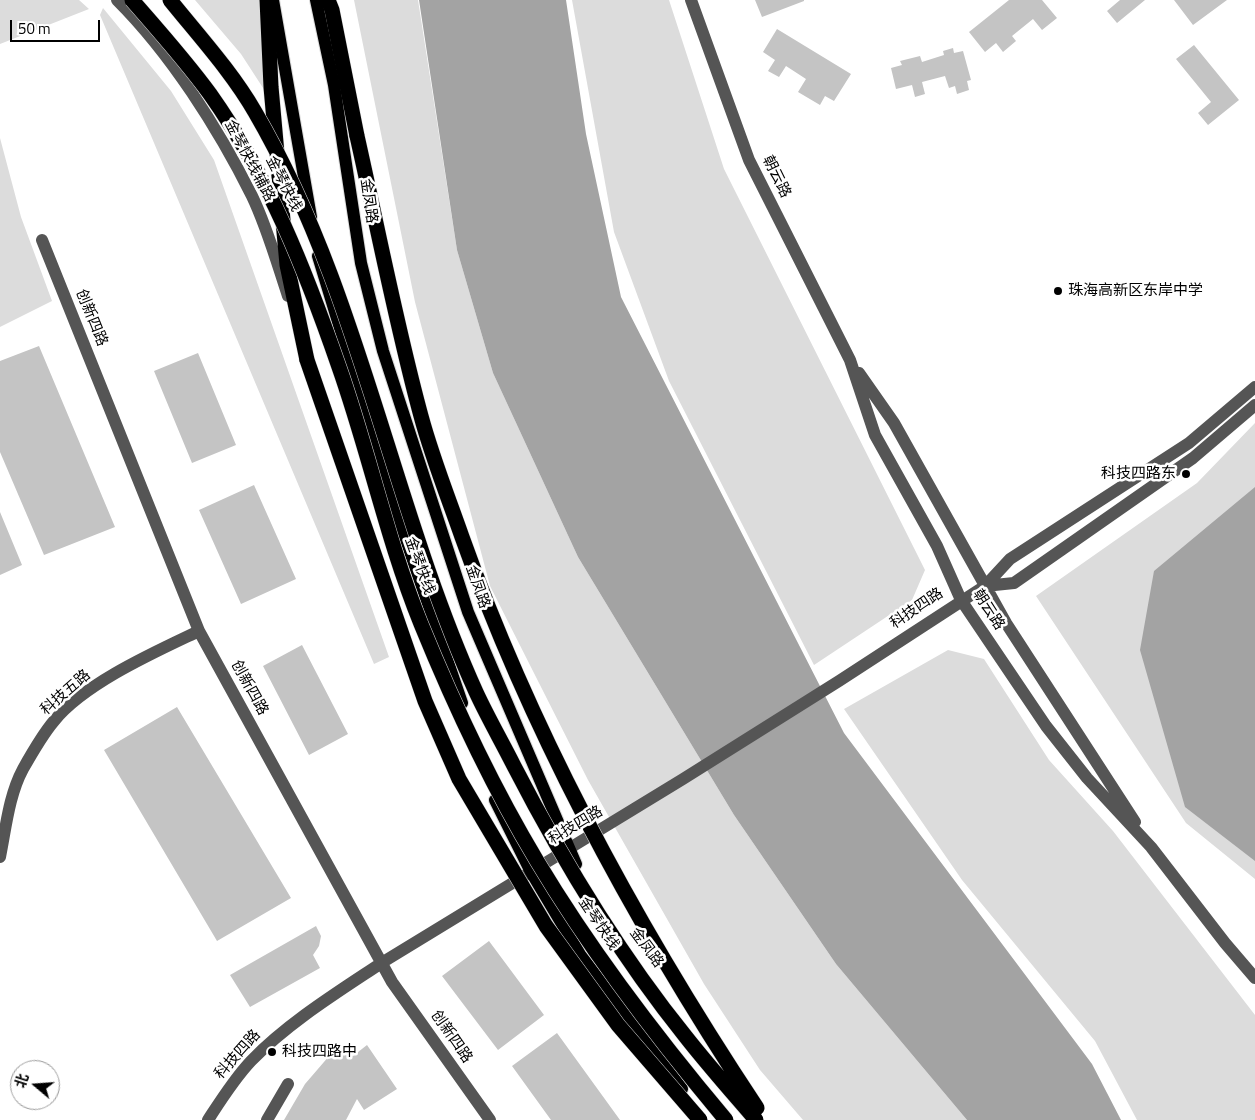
<!DOCTYPE html>
<meta charset="utf-8">
<style>
body{margin:0}
#map{position:relative;width:1255px;height:1120px;overflow:hidden;background:#fff;font-family:"Titillium Web","Noto Sans SC",sans-serif}
canvas{display:block}
.north{position:absolute;left:10px;top:1060px;width:50px;height:50px;box-sizing:border-box;background:#fff;border:1px solid #999;border-radius:50%;rotate:288deg;font-size:14px;font-weight:700;line-height:20px;text-align:center;color:#000}
.north::after{content:'';display:block;margin:auto;width:18px;height:22px;background:#000;clip-path:polygon(50% 0,100% 100%,50% 72%,0 100%)}
.scale{position:absolute;left:10px;top:20px;width:90px;height:22px;box-sizing:border-box;border:2px solid #000;border-top:0;padding-left:6px;font-size:15px;line-height:18px;white-space:nowrap;color:#000;-webkit-text-stroke:4px #fff;paint-order:stroke}
</style>
<div id="map">
<canvas width="1255" height="1120"></canvas>
<div class="north">北</div>
<div class="scale">50 m</div>
</div>
<script>
const g = document.querySelector('canvas').getContext('2d');
g.lineJoin = 'round';
function fillPath(path, color) {
  g.fillStyle = color;
  g.fill(path, 'evenodd');
}
function trace(path, color, width, dash) {
  g.strokeStyle = color;
  g.lineWidth = width;
  g.lineCap = dash ? 'butt' : 'round';
  g.setLineDash(dash || []);
  g.stroke(path);
}
function write(font, color, halo, rows, align = 'center') {
  g.font = font + ' "Titillium Web","Noto Sans SC",sans-serif';
  g.lineWidth = 5;
  g.setLineDash([]);
  g.textBaseline = 'middle';
  g.strokeStyle = halo;
  g.fillStyle = color;
  for (const [text, x, y, turn = 0] of rows) {
    g.save();
    g.translate(x, y);
    g.rotate((+turn || 0) * Math.PI / 180);
    g.textAlign = isNaN(turn) ? turn : align;
    if (halo) g.strokeText(text, 0, 0);
    g.fillText(text, 0, 0);
    g.restore();
  }
}
const green = new Path2D(`
 M0,0H79L89,9L0,44Z
 M195,0H259L278,111L241,54Z
 M354,0H418L457,250L493,373L578,557L734,815L836,964L967,1120H803L760,1070L704,984L588,780L490,586L415,302Z
 M572,0H669L724,169L925,570L912,600L814,665L669,381L614,232Z
 M103,8L171,91L214,160L389,657L374,664L100,15Z
 M0,138L21,217L52,301L0,327Z
 M1255,423V879L1186,823L1036,596L1197,483Z
 M948,650L984,659L1049,760L1113,831L1255,1015V1120H1137L1095,1041L962,880L844,709Z`);
const water = new Path2D(`
 M419,0H566L586,134L621,297L844,733L1092,1064L1121,1120H967L836,964L734,815L578,557L493,373L457,250Z
 M1255,487V861L1185,807L1140,650L1154,571Z`);
const building = new Path2D(`
 M755,0H804V1L762,17Z
 M1009,0H1042L1057,18L1042,30L1033,19L1012,36L1016,41L1003,52L996,43L985,52L969,32Z
 M1120,0H1145L1117,23L1107,11Z
 M1174,0H1227L1193,25Z
 M777,29L851,74L834,101L825,96L820,105L798,92L806,79L786,66L779,77L768,71L775,60L763,52Z
 M1194,45L1239,100L1208,125L1198,113L1211,102L1176,59Z
 M953,48L954,53L963,51L971,80L967,81L969,90L957,94L955,86L949,88L945,76L922,82L925,94L915,97L912,85L896,89L891,68L902,65L900,61L920,56L922,62L944,55L943,51Z
 M39,346L115,527L44,555L0,452V361Z
 M198,353L236,445L192,463L154,371Z
 M254,485L296,579L241,604L199,510Z
 M0,512L22,565L0,575Z
 M302,645L348,734L309,755L263,666Z
 M177,707L291,898L217,941L104,750Z
 M316,926L321,936L319,946L313,955L320,968L250,1007L230,975Z
 M489,941L544,1015L498,1050L442,976Z
 M557,1033L620,1120H551L512,1066Z
 M367,1045L397,1089L364,1110L357,1099L346,1120H284L305,1084L336,1048L353,1056Z`);
const minor = new Path2D(`
 M117,0C171,54 218,128 252,196C267,227 277,263 288,296
 M691,0L749,160L850,360L875,435L937,546L961,600L1046,726L1087,778L1151,847L1225,943L1255,978
 M42,240L199,631L392,982L490,1120
 M859,373L894,423L1006,623L1135,822
 M985,586L1014,583L1193,458L1255,405
 M0,857C6,827 9,795 23,769C32,753 43,734 54,721C85,683 155,652 199,631
 M208,1120C221,1100 234,1079 251,1061C289,1022 338,992 383,962L683,779L839,681L985,586L1010,559L1189,443L1255,387
 M267,1120L288,1084`);
const major = new Path2D(`
 M273,0L311,217
 M316,0L334,85L361,263L383,351L468,612L576,864
 M318,256L391,496L462,703
 M495,800L531,872L581,956L682,1089`);
const highway = new Path2D(`
 M267,0L271,87L287,265L307,360
 M328,0L332,10L357,136`);
const highwayBridge = new Path2D(`
 M132,0C159,31 186,61 210,94C269,177 306,272 339,367C369,452 387,540 421,624C454,705 492,786 537,861C592,953 657,1038 726,1120
 M170,0C199,36 232,72 255,112C360,292 391,504 476,692C488,718 502,742 514,766C563,861 619,954 686,1037C708,1065 732,1092 756,1120
 M357,136C378,229 396,324 421,416C432,457 448,497 462,537C534,739 639,930 757,1108
 M307,360L425,701L459,779L546,926L618,1025L700,1120`);
const markers = [
 [1058,291,5,"#000"],
 [1186,474,5,"#000"],
 [272,1052,5,"#000"]
];
const streetNames = [
 ["金琴快线辅路",249,161,62],
 ["朝云路",776,177,64],
 ["金琴快线",283,184,63],
 ["金凤路",368,201,82],
 ["创新四路",91,318,68],
 ["金琴快线",419,566,70],
 ["金凤路",477,587,71],
 ["科技四路",917,609,-34],
 ["朝云路",988,610,57],
 ["创新四路",249,688,61],
 ["科技五路",66,693,-41],
 ["科技四路",576,826,-31],
 ["金琴快线",598,924,56],
 ["金凤路",646,948,53],
 ["创新四路",451,1037,55],
 ["科技四路",238,1055,-48]
];
const poiNames = [
 ["珠海高新区东岸中学",1068,291],
 ["科技四路东",1176,474,"right"],
 ["科技四路中",282,1052]
];
fillPath(green, '#dcdcdc');
fillPath(water, '#a3a3a3');
fillPath(building, '#c4c4c4');
trace(major, '#dbdbdb', 14);
trace(highway, '#dbdbdb', 16);
trace(minor, '#555', 12);
trace(major, '#000', 12);
trace(highway, '#000', 15);
trace(highwayBridge, '#dbdbdb', 16, []);
trace(highwayBridge, '#000', 15);
for (const [x, y, r, color] of markers) {
  const dot = new Path2D();
  dot.arc(x, y, r, 0, 2 * Math.PI);
  g.fillStyle = color;
  g.fill(dot);
  trace(dot, '#fff', 2);
}
write('15px', '#000', '#fff', streetNames);
write('15px', '#000', '#fff', poiNames, 'left');
</script>
